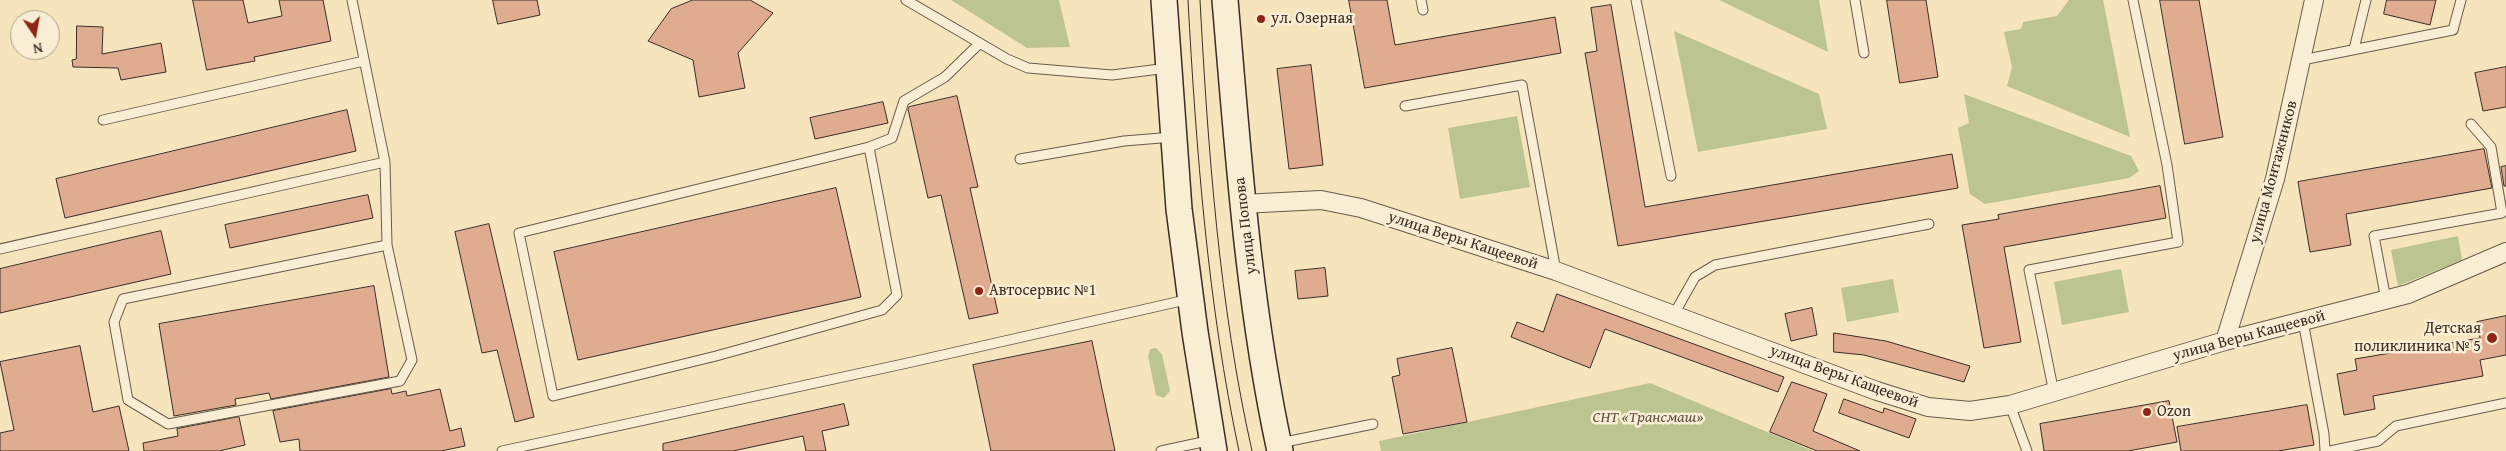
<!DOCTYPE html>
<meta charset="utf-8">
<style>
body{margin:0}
#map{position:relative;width:2506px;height:451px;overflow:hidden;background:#f6e5bc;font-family:"Gentium Book Plus",serif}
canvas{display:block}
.north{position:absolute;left:10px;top:10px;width:50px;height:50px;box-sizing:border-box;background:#f9eed3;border:1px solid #ada18e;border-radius:50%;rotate:168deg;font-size:14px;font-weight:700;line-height:20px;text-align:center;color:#3a2d26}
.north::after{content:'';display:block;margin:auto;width:18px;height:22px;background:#8f2418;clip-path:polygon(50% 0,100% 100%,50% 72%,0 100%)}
</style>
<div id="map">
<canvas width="2506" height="451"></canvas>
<div class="north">N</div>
</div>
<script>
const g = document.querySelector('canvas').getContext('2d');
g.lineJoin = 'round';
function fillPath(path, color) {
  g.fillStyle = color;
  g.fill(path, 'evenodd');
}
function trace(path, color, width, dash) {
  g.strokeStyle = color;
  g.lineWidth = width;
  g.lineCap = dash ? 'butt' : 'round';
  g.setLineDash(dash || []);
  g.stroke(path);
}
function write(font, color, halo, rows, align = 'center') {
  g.font = font + ' "Gentium Book Plus",serif';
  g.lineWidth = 5;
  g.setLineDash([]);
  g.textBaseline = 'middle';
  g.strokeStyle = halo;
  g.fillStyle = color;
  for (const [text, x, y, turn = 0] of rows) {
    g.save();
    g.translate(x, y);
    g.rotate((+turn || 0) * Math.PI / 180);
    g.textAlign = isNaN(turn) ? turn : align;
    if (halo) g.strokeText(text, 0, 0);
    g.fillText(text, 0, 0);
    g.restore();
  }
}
const green = new Path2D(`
 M951,0H1059L1070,47L1027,48Z
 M1719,0H1819L1828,52Z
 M2069,0H2103L2130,137L2007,86L2012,67L2004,32L2021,29L2023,22L2057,16Z
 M1674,31L1819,94L1827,129L1698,152Z
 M1964,94L2131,156L2139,171L2129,178L1985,204L1970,194L1958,128L1969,123Z
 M1517,116L1530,187L1460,199L1448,128Z
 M2458,236L2462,260L2398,286L2391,250Z
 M2121,269L2129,312L2062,325L2054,282Z
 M1893,279L1899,312L1847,322L1841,288Z
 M1156,348L1162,354L1170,391L1164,398L1156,395L1148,356L1150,349Z
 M1650,383L1813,451H1381L1379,441Z`);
const building = new Path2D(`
 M193,0H243L248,23L282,16L279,0H323L331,41L254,57L255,61L207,70Z
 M493,0H537L540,15L498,24Z
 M693,0H750L773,13L738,53L745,88L699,97L693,60L648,41L671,9Z
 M1349,0H1387L1395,45L1555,17L1561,53L1365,88Z
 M1887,0H1926L1938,77L1900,83Z
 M2160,0H2199L2223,137L2185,144Z
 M2387,0H2436L2430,25L2384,14Z
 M1611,5L1645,207L1952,154L1958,188L1618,246L1585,53L1597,51L1591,8Z
 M77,26L103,27L102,54L161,43L166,72L121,80L118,68L73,67L72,60L76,59Z
 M1311,65L1323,165L1289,169L1277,69Z
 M2506,67V107L2483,111L2475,73Z
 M957,96L978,187L970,188L998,313L969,319L941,195L928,198L908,109L909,107Z
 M883,102L888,123L815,139L810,118Z
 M347,110L356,151L65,218L56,179Z
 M2484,149L2492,188L2346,214L2351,245L2310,252L2298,182Z
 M2506,166V186H2504L2501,167Z
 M2160,186L2166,218L2004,247L2021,342L1984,348L1962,225L1999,219L1998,215Z
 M836,188L861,297L578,360L554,252Z
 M368,195L373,218L230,248L225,225Z
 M489,224L534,417L515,422L497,350L482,353L455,232Z
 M161,231L171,274L0,313V269Z
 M1325,268L1328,296L1298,299L1295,271Z
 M374,286L389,377L271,399L269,393L235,399L236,405L174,416L159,324Z
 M1557,294L1784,377L1778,392L1605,329L1590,368L1511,337L1517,322L1543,332Z
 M1812,308L1817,335L1791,341L1785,314Z
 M2506,316V355L2480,360L2483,376L2373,396L2375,409L2344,415L2337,374L2357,370L2355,359L2480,338L2477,322Z
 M1834,333L1886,341L1970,366L1964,382L1864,355L1834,352Z
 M1092,341L1115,451H991L973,365Z
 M80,346L93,412L119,406L129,451H0V433L14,430L0,362Z
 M1452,348L1467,422L1403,434L1392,377L1400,375L1397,359Z
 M1792,382L1827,394L1813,431L1860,451H1817L1770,432Z
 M391,389L392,394L406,391L407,396L440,389L450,431L461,428L465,446L441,451H300L299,439L280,442L273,411Z
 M1844,399L1883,413L1884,408L1916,419L1909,438L1839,413Z
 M2169,401L2177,442L2128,451H2044L2040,424Z
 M844,404L849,425L822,431L826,451H806L803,436L733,451H663V444Z
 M2307,405L2314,445L2278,451H2181L2177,427Z
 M239,417L245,445L219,451H144L143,443L178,436L177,429Z`);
const service = new Path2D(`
 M352,0L385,162L387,245L412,360L400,381L168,424L128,400L114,322L123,299L387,245
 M906,0L1007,59L1028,68L1112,75L1168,68
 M1421,0L1423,10
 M1636,0L1671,176
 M1855,0L1864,53
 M2354,49L2366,0
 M2302,60L2453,30L2461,0
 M1405,106L1522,85L1556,271
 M103,120L364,61
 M869,147L897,295L882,310L716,356L553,396L519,233L869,147L892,138L904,101L945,77L980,43
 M1020,159L1124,141L1173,137
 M0,249L385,162
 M2386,300L2374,236L2502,213L2491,147L2471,124
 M1674,314L1695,277L1715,265L1929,224
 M2303,321L2324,434L2325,451
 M2054,393L2029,270L2178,242L2167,165L2133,0
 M2010,405L2027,451
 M1280,443L1373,424
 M502,451L903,364L1190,299
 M1161,451L1212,440
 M2330,451L2378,441L2396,426L2506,403`);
const minor = new Path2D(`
 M1242,204L1321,200L1361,208L1556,271L1877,391L1928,407L1970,411L2010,405L2225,341L2408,294L2506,252
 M2225,341L2275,179L2314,0`);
const secondary = new Path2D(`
 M1164,0L1179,209L1195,332L1214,451
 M1225,0C1238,151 1248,303 1280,451`);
const tram = new Path2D(`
 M1188,0C1196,148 1208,306 1239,451
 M1200,0C1208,150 1219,304 1252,451`);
const markers = [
 [1261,19,5,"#8f2418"],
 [979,291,5,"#8f2418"],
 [2492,338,6,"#8f2418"],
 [2147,412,5,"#8f2418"]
];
const poiNames = [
 ["ул. Озерная",1271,19],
 ["Автосервис №1",989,291],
 ["Детская",2481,329,"right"],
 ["поликлиника № 5",2481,347,"right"],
 ["Ozon",2157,412]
];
const streetNames = [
 ["улица Монтажников",2274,172,-75],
 ["улица Попова",1246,226,-97],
 ["улица Веры Кащеевой",1463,241,18],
 ["улица Веры Кащеевой",2249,336,-15],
 ["улица Веры Кащеевой",1844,377,20]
];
const parkNames = [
 ["СНТ «Трансмаш»",1648,418]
];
fillPath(green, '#bcc591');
fillPath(building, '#e0ac8f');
trace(building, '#3a2d26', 1);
trace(service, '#695b4c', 11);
trace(minor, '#695b4c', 20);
trace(secondary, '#3a2d26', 28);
trace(service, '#f9eed3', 9);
trace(minor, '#f9eed3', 18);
trace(secondary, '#f9eed3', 25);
trace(tram, '#3a2d26', 1);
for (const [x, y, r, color] of markers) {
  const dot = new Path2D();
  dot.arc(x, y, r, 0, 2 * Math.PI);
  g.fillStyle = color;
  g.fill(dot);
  trace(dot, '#f9eed3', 2);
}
write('16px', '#3a2d26', '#f9eed3', poiNames, 'left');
write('16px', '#3a2d26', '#f9eed3', streetNames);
write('italic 16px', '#5a5341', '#f9eed3', parkNames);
</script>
